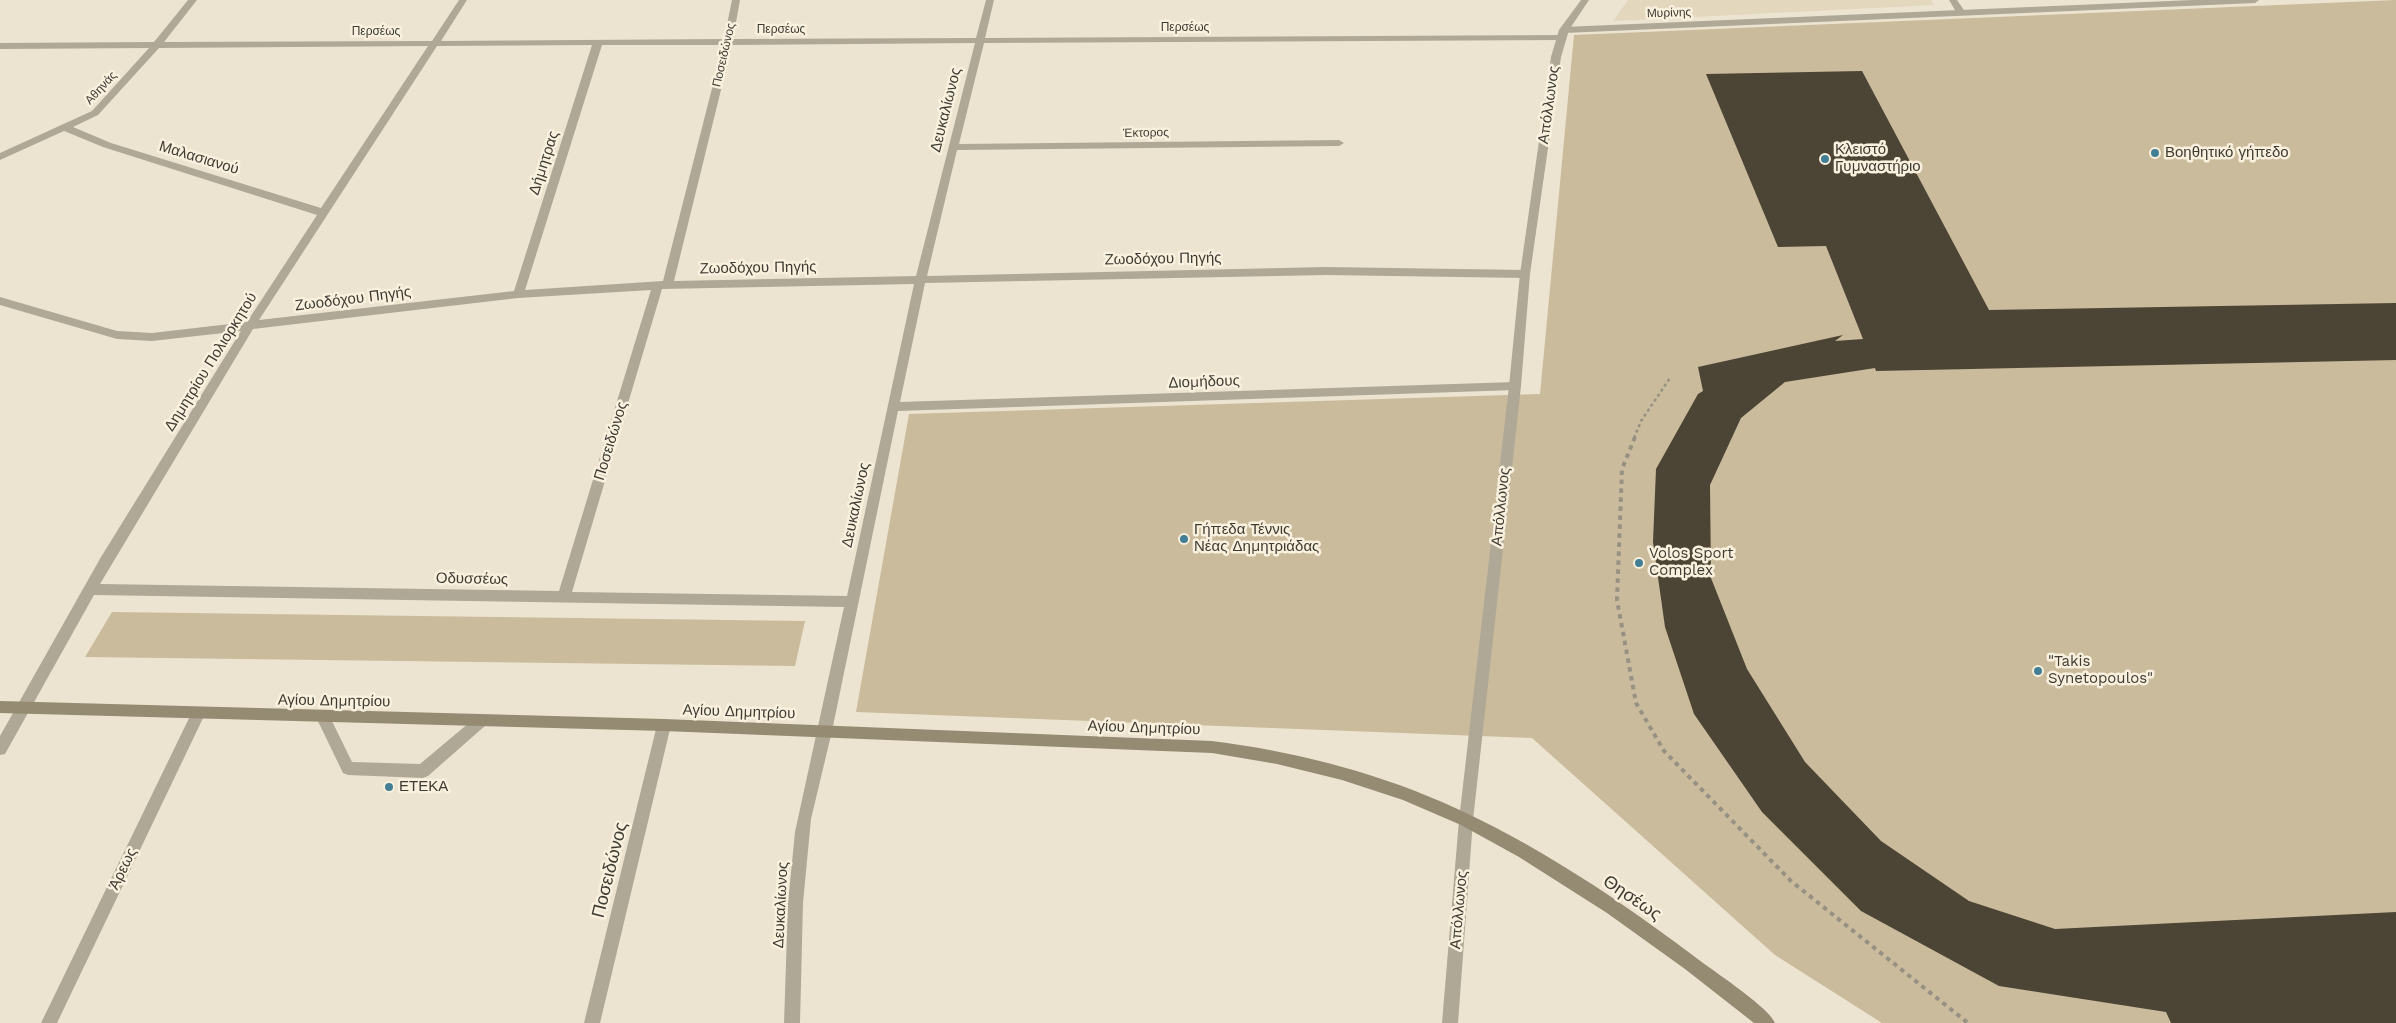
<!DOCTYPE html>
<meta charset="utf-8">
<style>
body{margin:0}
canvas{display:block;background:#ece3d0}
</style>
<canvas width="2396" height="1023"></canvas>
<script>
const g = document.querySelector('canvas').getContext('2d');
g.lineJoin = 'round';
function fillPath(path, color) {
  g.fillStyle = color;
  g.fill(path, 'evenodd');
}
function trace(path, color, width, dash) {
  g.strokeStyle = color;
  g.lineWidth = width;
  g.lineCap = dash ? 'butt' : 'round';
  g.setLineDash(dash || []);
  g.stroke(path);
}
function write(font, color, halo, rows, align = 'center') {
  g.font = font + ' "Work Sans",sans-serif';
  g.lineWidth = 5;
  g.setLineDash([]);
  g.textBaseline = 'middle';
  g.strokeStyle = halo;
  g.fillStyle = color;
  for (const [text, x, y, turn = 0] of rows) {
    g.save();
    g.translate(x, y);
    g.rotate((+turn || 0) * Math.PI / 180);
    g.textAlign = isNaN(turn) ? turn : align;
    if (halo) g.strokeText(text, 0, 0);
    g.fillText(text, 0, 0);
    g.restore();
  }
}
const built = new Path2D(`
 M1628,0H1931L1934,5L1613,21Z`);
const green = new Path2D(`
 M2396,0V1023H1882L1775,955L1532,738L856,712L909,414L1540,394L1574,35Z
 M112,612L805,621L795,666L85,657Z`);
const building = new Path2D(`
 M1862,71L1989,310L2396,303V360L1876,371L1875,368L1785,382L1741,418L1710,485L1711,578L1747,669L1805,762L1881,841L1969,901L2055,929L2396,912V1023H2171L2166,1012L1999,986L1861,911L1762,812L1694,714L1665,627L1653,542L1656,469L1698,394L1703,391L1698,367L1843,335L1835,341L1863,339L1826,246L1778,247L1706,74Z`);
const pathFar1 = new Path2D(`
 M1634,438L1641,421L1670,378`);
const path = new Path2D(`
 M1635,437L1622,469L1617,600L1636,703L1664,751L1791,881L1968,1023`);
const service = new Path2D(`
 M1949,0H1957L1966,13L1964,15H1958Z
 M323,711L328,713L352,762L420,764L476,717L481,715L486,717L488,721L486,725L428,776L423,778L348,775L343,773L316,717L318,713Z`);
const minor = new Path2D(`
 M188,0H197L164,42L432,41L459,0H467L441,41L724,39L732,0H740L733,39L976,38L986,0H994L985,38L1564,35L1566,37L1561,40L984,43L959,144L1339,140L1344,143L1339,146L957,150L927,276L1326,267L1525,270L1530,274L1525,278L1326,275L925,283L900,402L1515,382L1521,386L1515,390L898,411L832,731L811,819L803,903L800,1023H784L788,903L795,832L844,607L94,595L5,754L0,755V736L101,557L241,331L152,341L117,339L0,305V297L117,331L152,333L247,322L317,215L103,147L64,131L0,160V153L92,111L149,48L0,49V43L154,42ZM975,43L916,276L674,281L732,45ZM592,45L514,291L259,320L437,46ZM602,45H723L663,281L525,290ZM428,46L321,208L111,143L73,127L98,115L159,48ZM914,284L847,596L572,592L662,289ZM651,290L559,591L100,584L253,329L518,298Z
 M2193,0H2259L2255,3L1564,33L1559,30L1564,27Z
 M198,708L203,710L205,714L57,1023H41L193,710Z
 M664,719L669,721L671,725L600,1023H584L657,725L659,721Z`);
const tertiary = new Path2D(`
 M1581,0H1589L1569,30L1561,57L1530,274L1521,386L1473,820L1458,1023H1442L1459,820L1509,386L1520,274L1551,57L1559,30Z`);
const secondary = new Path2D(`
 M0,701L664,719L1212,741C1291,751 1368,770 1442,802C1534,842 1623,902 1703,963C1718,974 1769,1008 1775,1023H1754L1685,969L1607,913L1519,857L1461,825L1403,800L1342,780L1277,764L1212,753L664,731L0,713Z`);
const markers = [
 [2155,153,5,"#427f95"],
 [1825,159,5,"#427f95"],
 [1184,539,5,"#427f95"],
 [1639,563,5,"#427f95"],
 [2038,671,5,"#427f95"],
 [389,787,5,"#427f95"]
];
const farStreetnames = [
 ["Μυρίνης",1669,13,-2],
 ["Περσέως",1185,27],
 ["Περσέως",781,29],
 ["Περσέως",376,31],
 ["Ποσειδώνος",724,55,-77],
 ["Αθηνάς",101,88,-47],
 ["Έκτορος",1146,133,-1]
];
const streetNames = [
 ["Απόλλωνος",1549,105,-82],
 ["Δευκαλίωνος",946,110,-76],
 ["Μαλασιανού",199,158,17],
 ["Δήμητρας",544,163,-72],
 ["Ζωοδόχου Πηγής",1163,259,-1],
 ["Ζωοδόχου Πηγής",758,268,-1],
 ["Ζωοδόχου Πηγής",353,299,-7],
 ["Δημητρίου Πολιορκητού",211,362,-58],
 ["Διομήδους",1204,382,-2],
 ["Ποσειδώνος",611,441,-73],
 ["Δευκαλίωνος",856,505,-78],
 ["Απόλλωνος",1501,507,-84],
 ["Οδυσσέως",472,579,1],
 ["Αγίου Δημητρίου",334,701,1],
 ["Αγίου Δημητρίου",739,712,2],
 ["Αγίου Δημητρίου",1144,728,2],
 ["Άρεως",123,869,-64],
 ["Δευκαλίωνος",781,905,-87],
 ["Απόλλωνος",1459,910,-85]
];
const poiNames = [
 ["Κλειστό",1835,150],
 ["Γυμναστήριο",1835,167],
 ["Βοηθητικό γήπεδο",2165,153],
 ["Γήπεδα Τέννις",1194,530],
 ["Νέας Δημητριάδας",1194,547],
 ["Volos Sport",1649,554],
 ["Complex",1649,571],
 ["\"Takis",2048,662],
 ["Synetopoulos\"",2048,679],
 ["ΕΤΕΚΑ",399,787]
];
const nearStreetnames = [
 ["Ποσειδώνος",610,870,-76],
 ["Θησέως",1632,898,34]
];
fillPath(built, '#e3d7bd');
fillPath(green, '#cabb9c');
fillPath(building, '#4c4435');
trace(pathFar1, '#979183', 2.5, [3, 3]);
trace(path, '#979183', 4, [4.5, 4.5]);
fillPath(service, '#afa897');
fillPath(minor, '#afa897');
fillPath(tertiary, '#afa897');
fillPath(secondary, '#958a72');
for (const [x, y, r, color] of markers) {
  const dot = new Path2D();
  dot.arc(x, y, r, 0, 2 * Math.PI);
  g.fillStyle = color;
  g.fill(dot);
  trace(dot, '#f9f0dd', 2);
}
write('12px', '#3e3b33', '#f9f0dd', farStreetnames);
write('15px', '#3e3b33', '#f9f0dd', streetNames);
write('15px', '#3e3b33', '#f9f0dd', poiNames, 'left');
write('18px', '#3e3b33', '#f9f0dd', nearStreetnames);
</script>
